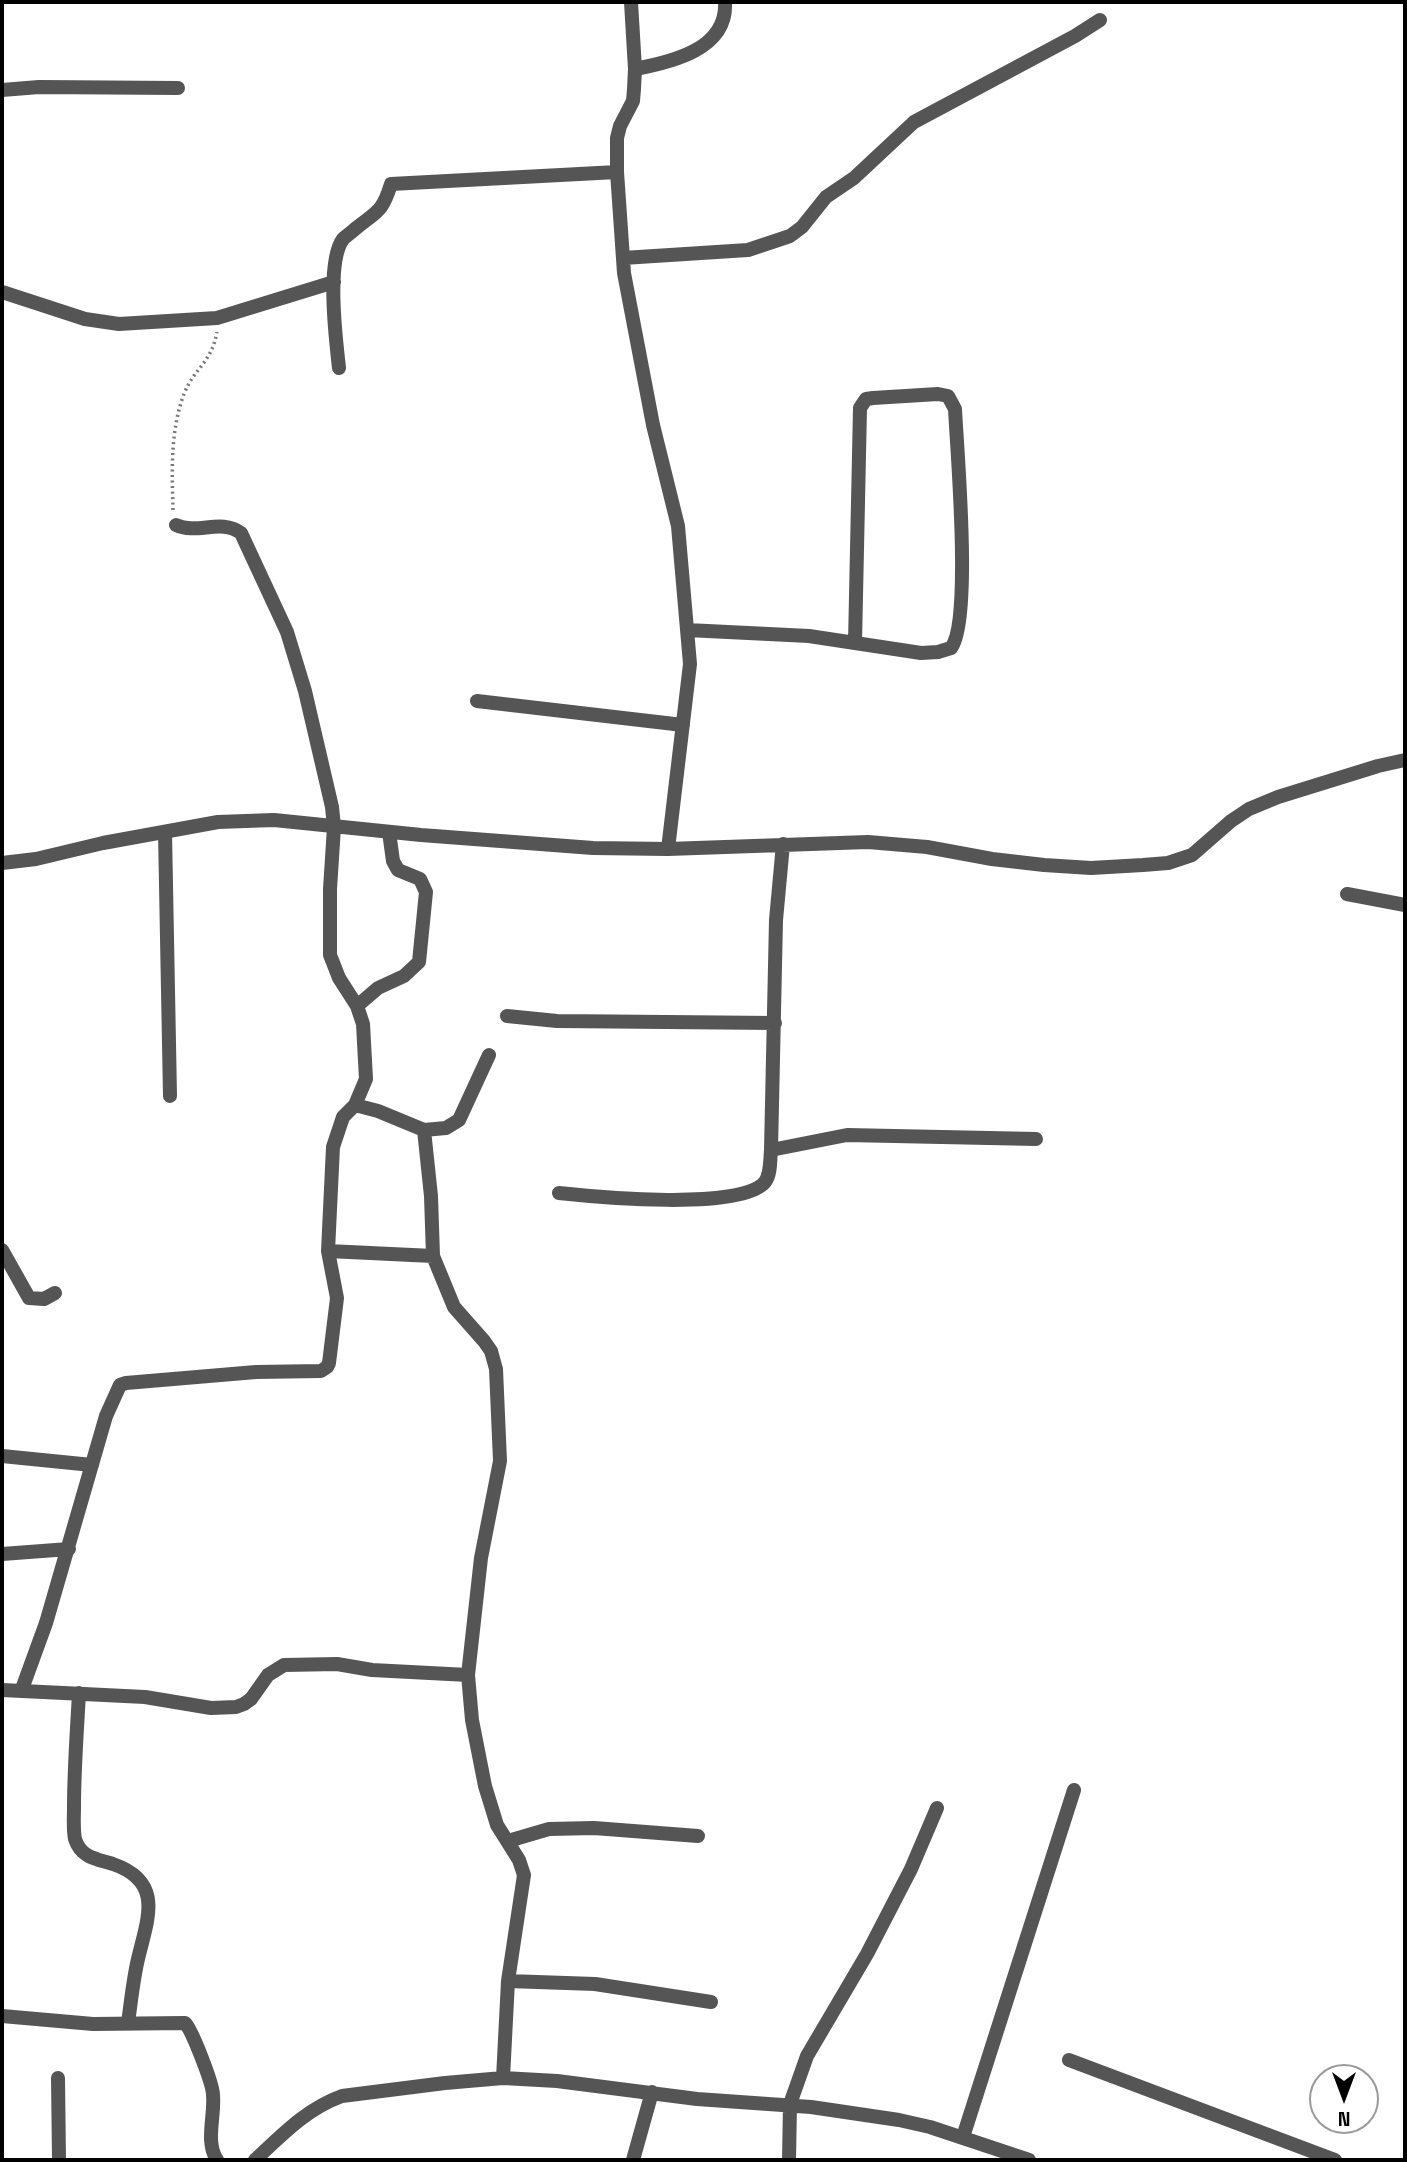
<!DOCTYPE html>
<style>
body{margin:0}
#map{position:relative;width:1407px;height:2162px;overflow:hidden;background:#fff;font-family:"Space Grotesk",sans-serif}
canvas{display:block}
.frame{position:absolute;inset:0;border:4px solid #000;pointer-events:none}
.north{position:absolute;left:1309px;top:2064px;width:70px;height:70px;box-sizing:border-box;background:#fff;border:2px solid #999;border-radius:50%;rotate:180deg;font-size:19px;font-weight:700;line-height:28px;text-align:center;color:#000}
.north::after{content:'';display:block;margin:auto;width:24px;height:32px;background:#000;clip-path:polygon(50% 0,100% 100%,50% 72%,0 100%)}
</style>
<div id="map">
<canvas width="1407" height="2162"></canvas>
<div class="frame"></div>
<div class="north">N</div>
</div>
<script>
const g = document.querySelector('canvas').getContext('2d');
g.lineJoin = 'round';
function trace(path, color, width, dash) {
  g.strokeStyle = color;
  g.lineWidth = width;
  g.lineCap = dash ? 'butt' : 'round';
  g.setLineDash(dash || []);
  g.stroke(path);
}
const path = new Path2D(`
 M173,510C172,472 170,431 184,394C194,368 211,364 217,332`);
const minor = new Path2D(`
 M631,2L635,69L634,89L633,101L620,126L617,138V172L624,273L653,425L678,526L690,664L668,849
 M635,69C672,62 728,49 725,2
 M2,90L39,87L178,88
 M623,258L748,250L790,236L802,227L826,197L854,178L914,122L1075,36L1100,20
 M2,292L85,319L119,324L217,318L334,282
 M339,368C336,340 326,262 343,239C346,236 352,232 355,229C377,211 382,213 391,184L617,172
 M687,630L809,636L921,653L938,652L951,648C972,622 957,450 955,409L948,396L938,394L873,398L866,399L860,408L855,643
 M477,701L683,725
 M165,832L170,1096
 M2,863L36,859L103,843L218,822L274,820L421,835L593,848L668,849L868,842L927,847L992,859L1044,865L1091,868L1143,865L1168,863L1192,855L1231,821L1249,809L1278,797L1378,766L1405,760
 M1347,894L1405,905
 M357,1006L378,988L404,976L419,962L426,892L420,879L398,870L393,861L389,832
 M507,1016L557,1021L775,1023
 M489,1055L459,1120L446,1128L424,1130L431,1196L433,1256L454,1307L484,1341L491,1351L496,1369L500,1461L481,1558L468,1675L472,1720L485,1786L497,1825L519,1860L524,1875L508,1981L503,2078
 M355,1105L378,1111L424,1130
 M771,1150L847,1135L1036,1139
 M559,1193C596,1197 741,1211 765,1182C771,1174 770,1160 771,1150L776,920L783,844
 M2,1250L29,1298L44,1299L55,1293
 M328,1251L433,1256
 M2,1456L92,1465
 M2,1554L69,1549
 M22,1689L46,1623L106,1416L120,1385L126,1383L256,1372L321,1371L327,1367L329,1363L337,1298L328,1251L333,1147L343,1117L355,1105L366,1079L363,1024L357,1006L339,978L330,955V889L334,827L332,807L305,691L287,632L241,533C221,518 197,535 176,525
 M2,1690L145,1697L211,1708L236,1707L244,1704L251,1699L268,1675L284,1665L337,1664L372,1670L468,1675
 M79,1693C77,1731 74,1769 74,1807C74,1817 73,1829 75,1839C81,1858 97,1859 113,1864C165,1882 147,1920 138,1959C133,1980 131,2002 128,2023
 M508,1841L549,1829L594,1828L698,1836
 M508,1981L595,1984L711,2002
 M2,2016L93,2024L185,2023C192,2030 213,2084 213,2095C215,2116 205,2142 217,2160
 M1069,2060L1335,2160
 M58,2078L59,2160
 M963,2137L1074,1790
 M255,2160C282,2135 306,2109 342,2096L445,2083L503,2078L557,2081L697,2099L811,2107L899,2120L930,2127L1029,2160
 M633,2160L652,2092
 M789,2160L790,2104L807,2056L867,1954L911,1869L937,1808`);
trace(path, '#777', 3.5, [2, 3.5]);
trace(minor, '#555', 14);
</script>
